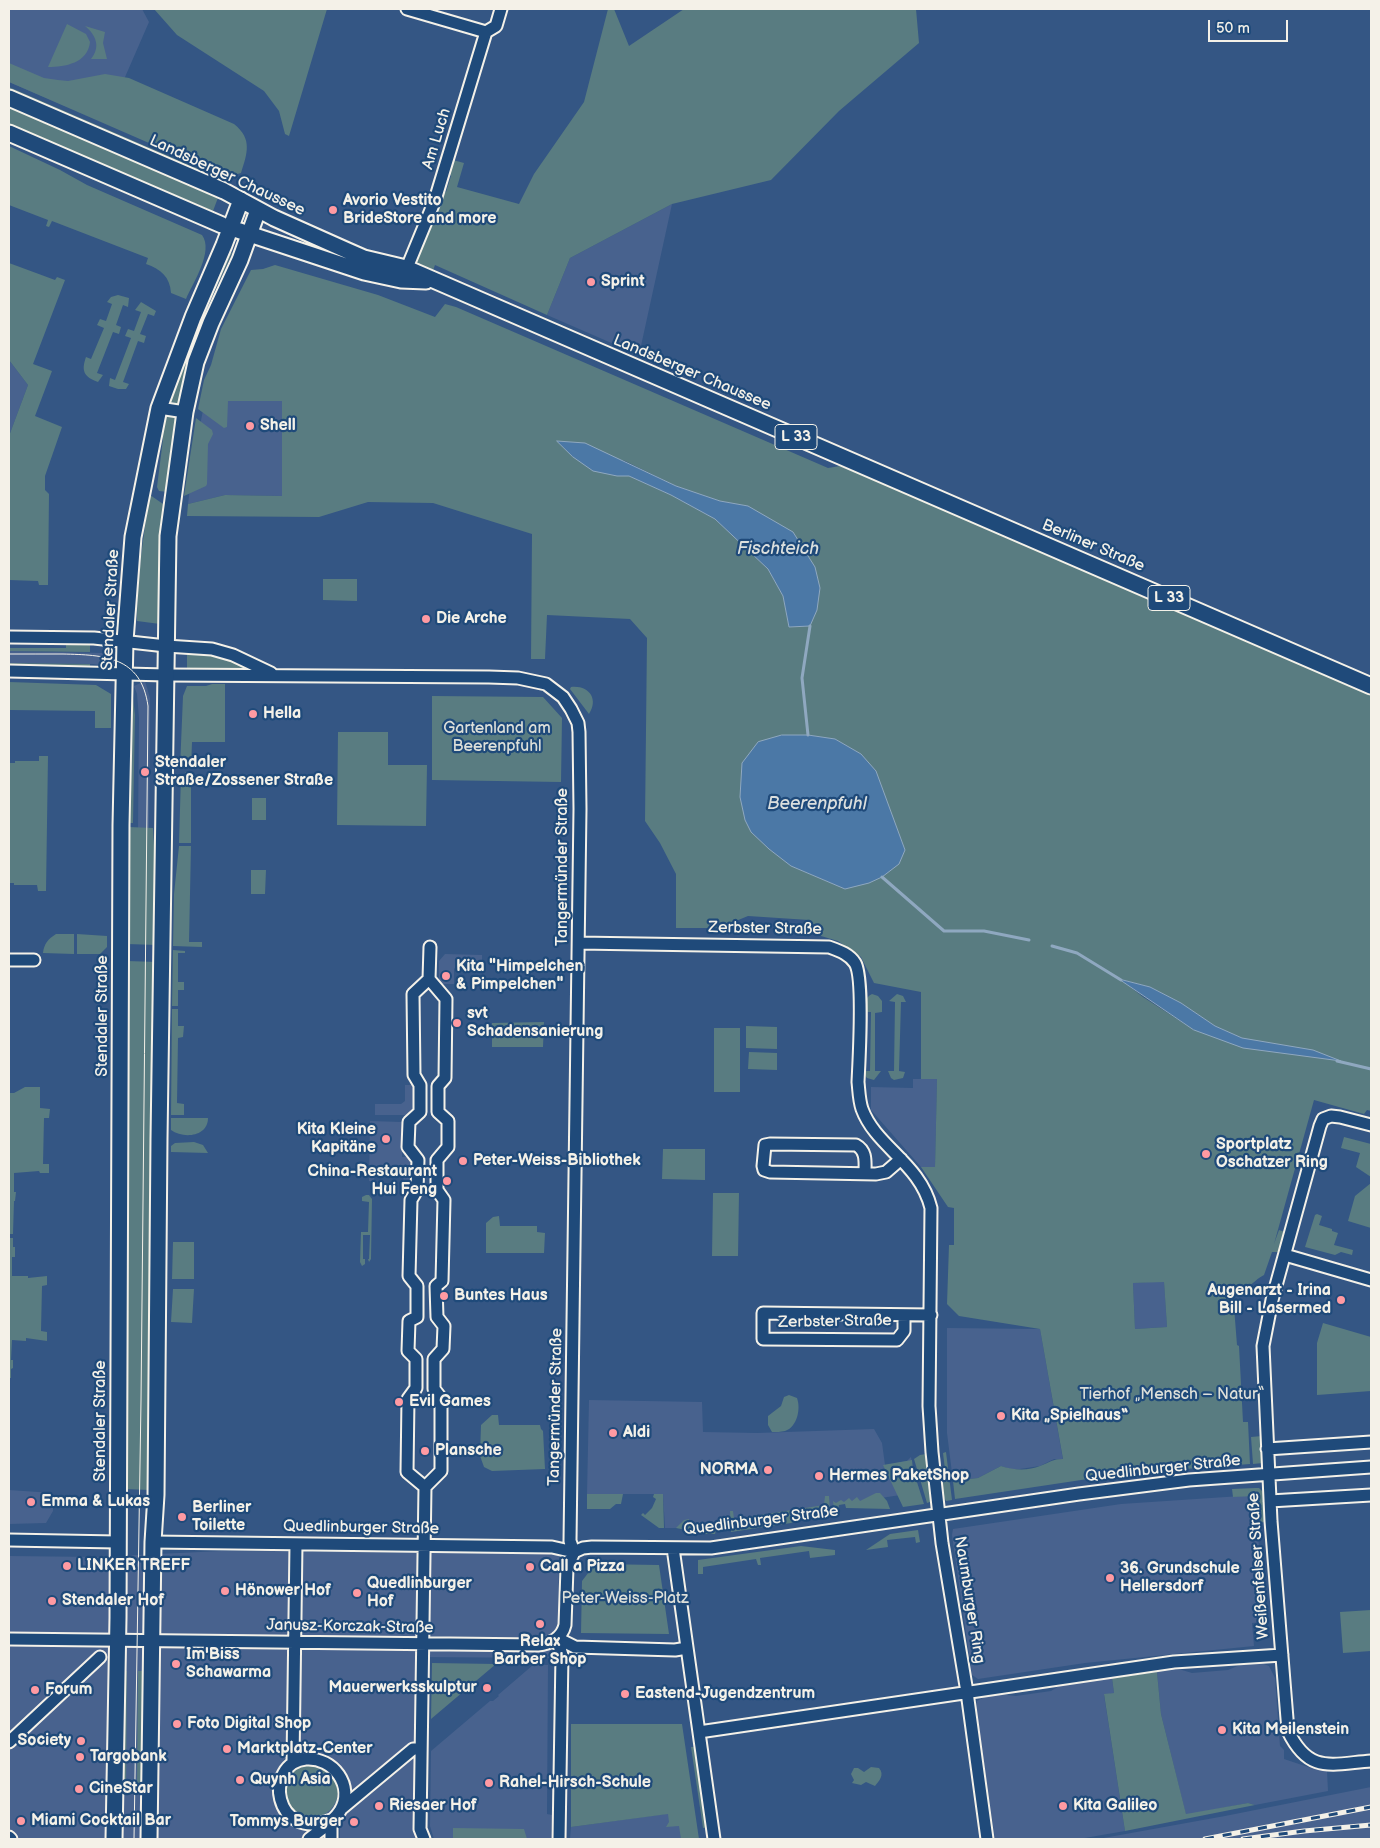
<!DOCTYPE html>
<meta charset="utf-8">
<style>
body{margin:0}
#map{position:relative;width:1380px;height:1848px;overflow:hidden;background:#345684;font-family:"Balsamiq Sans",sans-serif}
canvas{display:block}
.frame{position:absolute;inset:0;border:10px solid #f4f1e8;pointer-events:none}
.scale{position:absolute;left:1208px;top:20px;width:80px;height:22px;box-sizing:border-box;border:2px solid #f4f1e8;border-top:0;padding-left:6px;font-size:15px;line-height:18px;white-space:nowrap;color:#f4f1e8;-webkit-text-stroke:4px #1f4a7a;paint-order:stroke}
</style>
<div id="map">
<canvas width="1380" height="1848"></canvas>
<div class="frame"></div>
<div class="scale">50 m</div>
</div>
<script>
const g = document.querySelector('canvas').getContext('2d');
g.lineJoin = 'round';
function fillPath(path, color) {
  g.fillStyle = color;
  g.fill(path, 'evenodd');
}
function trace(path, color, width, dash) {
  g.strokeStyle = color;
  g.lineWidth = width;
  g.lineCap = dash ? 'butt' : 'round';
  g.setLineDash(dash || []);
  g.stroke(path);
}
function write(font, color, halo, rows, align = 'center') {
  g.font = font + ' "Balsamiq Sans",sans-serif';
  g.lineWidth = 4.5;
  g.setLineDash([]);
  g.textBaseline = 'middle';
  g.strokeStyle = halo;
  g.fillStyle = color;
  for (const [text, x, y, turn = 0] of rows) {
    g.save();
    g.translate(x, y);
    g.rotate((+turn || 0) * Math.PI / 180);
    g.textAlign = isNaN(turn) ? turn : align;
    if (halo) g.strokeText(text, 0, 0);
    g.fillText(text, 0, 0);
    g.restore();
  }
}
const built = new Path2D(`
 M9,9H142L149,22L105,123L9,82Z
 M672,204L639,355L547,315L570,258Z
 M9,360L28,385L9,436Z
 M205,400L282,401V496L225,495L188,504L194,456Z
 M9,651L102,653L114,655V667L93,664L9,663Z
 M145,681L150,698V711L149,828H138L139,718L137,694L134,686Z
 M445,954L482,955V965H457L454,969V984H439V961Z
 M913,1079H937L935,1167H921L871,1110V1087L913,1088Z
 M405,1085H415V1108L408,1115H375V1104H401L405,1101Z
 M370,1121L402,1122V1157H407L414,1165L413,1187H403L404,1171L400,1168H375L374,1182L369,1181Z
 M1164,1281L1167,1327L1135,1329L1133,1283Z
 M947,1328L1040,1329L1063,1460L1054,1459L1040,1466L1020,1469H1010L1001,1466L978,1478L953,1481L947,1433Z
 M589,1400L702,1402L703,1432L757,1433L874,1429L882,1443L885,1465L907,1461L911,1457L913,1470L920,1492L685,1528H665L663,1494H587Z
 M9,1490L53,1493V1511L46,1523L9,1524Z
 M1256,1495L1263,1622L1252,1623L1254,1646L1085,1663L978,1679L972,1675L952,1535L953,1529L1121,1504Z
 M221,1551L559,1552L558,1658L416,1657V1830L419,1839H340V1827L324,1839H9V1556L96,1557Z
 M1261,1663L1269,1666L1275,1678L1280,1746L1284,1750V1759L1311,1768L1327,1771L1328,1791L1255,1805L1248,1803L1186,1815L1161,1714L1157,1672L1173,1670H1182L1192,1673L1228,1670L1240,1665Z
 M533,1665H548L547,1814L552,1815L551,1839H434L430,1826L431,1751L490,1701H493L499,1696L498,1695Z
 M1112,1678L1114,1693L1104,1695L1125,1831L1079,1839H995L976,1709L977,1701L986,1696L997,1694L1016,1696L1051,1691L1061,1685Z
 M1371,1787V1839H1098L1225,1816Z
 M686,1811L690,1839H570L571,1827Z`);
const green = new Path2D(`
 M154,9H327L289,136L285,134L279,111L264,91L177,35Z
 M608,9H614L629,46L684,9H916L919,43L839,111L771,180L672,204L570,258L547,315L435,265L432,273L419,268L416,258L432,224L442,193L446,192L451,176L449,173L453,160L464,163L457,187L519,204L534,174L584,102Z
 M67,24L86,34L90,42C88,63 65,67 48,67Z
 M85,26L105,32L103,43L107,59H91C101,47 96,35 85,26Z
 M9,63L44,78L58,80L68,81L105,74L129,78L234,124C253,139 247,154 241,173L227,177L9,82Z
 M9,87L201,170L216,180L9,91Z
 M9,104L219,195L213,211L112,168L84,159L9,126Z
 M9,146L60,170L87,185L202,235C214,251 193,283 186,299L171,293C170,277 161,269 146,264L148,258L52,221L49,227L46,226L48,220L9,205Z
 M228,251L232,253C217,288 198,323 188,360C184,374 183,388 182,402L180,404L170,402L168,401L174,381Z
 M9,263L55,280L57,277L65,280L33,364L52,371L35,416L62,427L45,476V490L49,494L48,585H39L38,581L9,580V436L28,385L9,360Z
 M275,265L378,295L435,317L445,304L456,307L828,468L840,466L931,502L1371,692V1111L1367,1110L1364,1114L1314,1100L1274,1244L1279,1230L1285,1232L1280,1252H1272L1264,1275C1252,1281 1248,1292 1233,1294L1237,1345L1239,1346L1243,1422H1248L1250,1464L1121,1474L955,1499L953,1481L978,1478L1001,1466C1013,1470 1028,1471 1040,1466C1051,1462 1052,1459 1063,1459L1040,1329L959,1316L947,1304L949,1245H954V1208L948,1207L921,1167H935L937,1079H921V992L874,983L861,957L838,941L821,936L809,920L748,916L731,923L724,928H676V874L660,843L645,821L647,638L630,619L547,615L545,659H531L532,534L433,503L368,502L319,517L187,516L188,504L225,495L282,496V401H228L227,427L224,428L198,409L204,380L211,365L221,329L251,270L263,269ZM558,442L625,461L676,486L720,501L748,506L810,626L789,627L783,596L768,569L715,519L671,495L629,476L573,457ZM782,735H808L835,739L861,754L892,816L905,850L855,886L845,889L791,866L751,832ZM1120,979L1150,987L1181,1003L1215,1026L1242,1038L1313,1050L1194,1030L1143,997ZM1164,1282L1167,1327L1135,1329L1133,1283Z
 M118,295L129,298L128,307L123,305L116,325L121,327L119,334L113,332L97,373L103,375L98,382C84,377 81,371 86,357L91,359L104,328L97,325L100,319L106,321L112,304L107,302L111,297Z
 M141,302L156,311L154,316L148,314L140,334L146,336L144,343L138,341L123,382L129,384L126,389H118L109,386L110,378L115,380L131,338L125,336L128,329L134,331L141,312L135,310Z
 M165,414L179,417L168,492L159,491L157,487L163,439L161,428Z
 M196,418L212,430L213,434L208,444L207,484L206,486L184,496Z
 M150,495L166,506L160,624L137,621C137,579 143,537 150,495Z
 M323,579H357V601L323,600Z
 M66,642L90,643V652L9,651V648H66Z
 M187,653C209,654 222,655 242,665L243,669L242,670H187Z
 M9,663L90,664V668L9,666Z
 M9,682L96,685L111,694V728H95V711L9,710Z
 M212,684H225V742H192L191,768H180L183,696L187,686H206Z
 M571,687C589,685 599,699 589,714L570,689Z
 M432,696L543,697L562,718L561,782L432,780Z
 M131,698H133L135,715L133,823H129Z
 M338,732H388V765H427L426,826L337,825Z
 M39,756H48L46,891H38L37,885H14V883H9V763H15V761H39Z
 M185,772H191V843H179L181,775H185Z
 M252,798H266V820H252Z
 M129,827L153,828L157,896V945L127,944Z
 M179,846H191L189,942H202V947L173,946L174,894Z
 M251,870H266L265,894H251Z
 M56,934H74V954L43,953C44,944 48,939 56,934Z
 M77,934L107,936V947L100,954H77Z
 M173,950L185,951V953H178V982H184V990H178V1006H172Z
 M127,961L157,962L150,1490L125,1489Z
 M872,994L878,996L882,1001V1012L875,1013V1071H881L874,1080L867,1078L864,1074V1071H870L871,1012H865C865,1004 864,998 872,994Z
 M897,994L903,996L906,1002H901L899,1071L905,1072L903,1078L894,1080L891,1078L888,1071H894L895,1002L889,1001Z
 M172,1009H178V1026H184L183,1037L178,1038L177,1103L184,1104V1115H171Z
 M544,1022L543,1047H492V1023Z
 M746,1026L777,1027V1049L746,1048Z
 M714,1028H740V1092H714Z
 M749,1052L777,1053V1070L748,1069Z
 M25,1087H40V1108L50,1109L49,1118H44L43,1164H49V1173H40L39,1171L14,1173V1192H16L15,1201H14L13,1234H9V1093H14Z
 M171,1118H208C208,1137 183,1139 171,1130Z
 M1344,1137L1371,1144V1177L1356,1167L1360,1153L1341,1148Z
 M194,1142L203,1145L208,1153L171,1152V1146L175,1143Z
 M663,1149H705V1180L662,1179Z
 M1371,1183V1228L1348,1221L1355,1196Z
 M713,1193H739L738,1256H712Z
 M366,1195H369L372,1199L371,1259L369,1262L368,1259H369L370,1235H363V1259H365V1264L362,1266L360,1262L361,1232H368L369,1202L362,1201V1197Z
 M1317,1214L1322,1216L1319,1225L1332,1229V1231L1338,1233L1334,1245L1353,1250L1352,1255L1341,1252L1335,1255L1305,1247L1315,1215Z
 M499,1216L500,1226H537V1232L545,1233L544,1253H486V1223L493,1217Z
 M9,1238H13V1247H15V1257H12V1276H28V1278L47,1276V1285L42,1286L41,1331L47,1332V1341L26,1338V1341L12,1340L11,1360H13V1368L11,1369V1378H9Z
 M173,1242H194V1279H172Z
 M173,1289H194L192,1323L171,1322Z
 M1323,1323L1371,1337V1391L1317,1395V1343Z
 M789,1395L797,1398C801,1409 797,1427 785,1431C781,1432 776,1432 772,1432L768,1425V1416L781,1406L784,1397Z
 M492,1415H498L499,1425H540L541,1429L543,1431L545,1469L492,1471L484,1467L480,1456L481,1425Z
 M1262,1436L1263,1463L1253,1464L1251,1437Z
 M946,1452L952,1500L946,1501L942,1494L940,1479L946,1478L943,1453Z
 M926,1454L932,1494L930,1502L927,1503L914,1459L920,1455Z
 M912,1460L913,1470L924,1504L903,1507L883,1465Z
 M1255,1488H1259L1263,1492L1264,1522L1257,1523L1256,1496L1233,1497L1232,1489Z
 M876,1493H880L887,1501L890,1509L846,1508L845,1504L839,1505L838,1509L834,1510L833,1501L836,1503L841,1500L844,1502L849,1498L852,1501L857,1497L860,1501Z
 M587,1494H623L621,1504H616L610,1509H587Z
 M654,1494H663L664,1528H659L641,1515L643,1513L645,1515L652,1508L656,1499L653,1497Z
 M825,1496H829L830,1511L804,1517L791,1523L731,1532L730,1511H733L734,1519L824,1505Z
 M689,1519L690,1527L718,1523L715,1534H706L676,1528L684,1520Z
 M918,1530L920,1542L916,1543L915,1537L887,1540L888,1547L866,1550L890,1534Z
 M801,1546L835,1550V1555L810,1558L809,1551L760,1558L761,1565H758L756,1559L703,1567V1574H698V1560Z
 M595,1564L659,1565L669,1634L581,1633L582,1581Z
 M1371,1610V1651L1343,1653L1340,1612Z
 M432,1663L496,1664L431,1719Z
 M122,1671H127L126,1789H121Z
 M138,1671H143L142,1790L137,1789Z
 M1157,1672L1161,1714L1186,1814L1248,1803L1255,1805L1125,1831L1104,1694L1114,1693L1112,1678Z
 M571,1724H682L699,1839H681L679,1826L666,1827L669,1822L668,1814L571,1827Z
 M691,1747H696L708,1827L703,1828Z
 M284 1791a27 27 0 1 1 54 0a27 27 0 1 1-54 0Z
 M871,1767L879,1768C885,1775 879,1781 875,1786L866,1782L861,1785L852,1783L854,1780L851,1774L854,1768H858L864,1772Z
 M453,1828L524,1829L527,1839H453Z`);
const water = new Path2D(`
 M557,441L585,443L676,486L720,501L748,506L793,532L815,567L820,588L817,610L810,626L789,627L783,596L768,569L715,519L671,495L629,476H617L593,471L573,457Z
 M782,735H808L835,739L861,754L876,771L905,850L899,864L882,877L869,883L845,889L791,866L769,849L751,832L745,820L740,797L742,763L758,742Z
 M1119,979L1150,987L1181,1003L1215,1026L1242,1038L1313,1050L1341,1061L1243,1048L1194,1030Z`);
const stream = new Path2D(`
 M808,735L802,678L810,626
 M882,877L944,931H984L1029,940
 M1052,946L1077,953L1121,980
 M1337,1061L1371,1069`);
const minor = new Path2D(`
 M407,9L486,32
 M404,275L435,200L486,32L496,26L501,9
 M159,408L185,412
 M9,637L94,638L166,646L212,649L233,655L271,673
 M9,671L166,675L489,677L518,678L546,684L563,697L571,709L578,723L579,732L580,809L570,1541L574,1552L567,1568L565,1625C562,1638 550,1644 538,1645L9,1639
 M579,943L829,947C840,951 849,954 855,963C864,977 859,1061 858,1082C859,1091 859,1100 862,1109C876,1147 920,1163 931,1208L929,1406L932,1452L942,1543L967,1692L987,1839
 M9,960H34
 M1371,1125L1340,1117L1331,1116L1323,1119L1320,1126L1272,1300L1263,1346L1271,1521L1288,1731C1309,1774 1330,1764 1371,1761
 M865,1174C865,1162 867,1151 856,1145L770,1144L765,1145L763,1166L764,1170L770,1172L876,1174L886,1172L901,1159
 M1285,1255L1371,1280
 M904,1315V1331L897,1340L763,1339V1313L931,1315
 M1267,1449L1371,1442
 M425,1487L407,1472L408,1399L416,1388V1359L408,1351L409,1321L417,1317V1286L409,1276L411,1200L417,1190L418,1160L408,1147L409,1122L420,1112V1085L414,1075L413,994L429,979L430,947
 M1270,1501L1371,1495
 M9,1540L117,1542
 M153,1542L552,1547L574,1552L583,1548L592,1547L711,1548L1079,1494L1189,1480L1371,1467
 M673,1548L714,1839
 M557,1638L562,1655L559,1839
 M557,1638L575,1647L675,1650L687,1648
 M699,1732L1174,1662L1282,1655
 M9,1742L100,1657
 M293,1762L296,1544
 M341,1809L413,1749H421
 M9,1837L11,1839
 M309,1839C319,1831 333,1822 340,1811C355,1786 333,1757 306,1759C263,1763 273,1842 331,1820
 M331,1839V1820
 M424,1839L420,1829L425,1487L441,1471V1398L434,1389V1359L443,1349L444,1326L437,1317L436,1286L442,1281L444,1200L437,1190V1160L448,1147V1121L438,1112V1086L445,1078L446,999L429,979`);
const major = new Path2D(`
 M9,98L224,191L274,218L348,251L364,258L406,268L1371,686
 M9,133L222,225L364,272L401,280L426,281
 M114,1839L118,1618L121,825L125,641L133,537L159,408L193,317L224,245L241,200
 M149,1839L153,1542L156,1495L159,1138L168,536L185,412L196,362L211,323L240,260L258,210`);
const tram = new Path2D(`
 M9,654C27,654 45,654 63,654C104,655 141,656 148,706L141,1401L134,1839`);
const rail = new Path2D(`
 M1205,1839L1371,1807
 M1243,1839L1304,1831L1371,1825`);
const markers = [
 [333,210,5,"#ff9aa2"],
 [591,282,5,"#ff9aa2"],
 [250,426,5,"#ff9aa2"],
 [426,619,5,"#ff9aa2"],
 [253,714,5,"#ff9aa2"],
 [145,772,5,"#ff9aa2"],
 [446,976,5,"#ff9aa2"],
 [457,1023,5,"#ff9aa2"],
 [386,1139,5,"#ff9aa2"],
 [1206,1154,5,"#ff9aa2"],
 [463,1161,5,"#ff9aa2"],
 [447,1181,5,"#ff9aa2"],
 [444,1296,5,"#ff9aa2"],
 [1341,1300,5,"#ff9aa2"],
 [399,1402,5,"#ff9aa2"],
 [1001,1416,5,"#ff9aa2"],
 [613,1433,5,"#ff9aa2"],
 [425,1451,5,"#ff9aa2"],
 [768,1470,5,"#ff9aa2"],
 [819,1476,5,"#ff9aa2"],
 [31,1502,5,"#ff9aa2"],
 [182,1517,5,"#ff9aa2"],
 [67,1566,5,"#ff9aa2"],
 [530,1567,5,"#ff9aa2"],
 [1110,1578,5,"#ff9aa2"],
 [225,1591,5,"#ff9aa2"],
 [357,1593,5,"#ff9aa2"],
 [52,1601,5,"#ff9aa2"],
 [540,1624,5,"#ff9aa2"],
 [176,1664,5,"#ff9aa2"],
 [487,1688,5,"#ff9aa2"],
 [35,1690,5,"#ff9aa2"],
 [625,1694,5,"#ff9aa2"],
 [177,1724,5,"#ff9aa2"],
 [1222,1730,5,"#ff9aa2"],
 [81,1741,5,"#ff9aa2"],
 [227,1749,5,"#ff9aa2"],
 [80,1757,5,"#ff9aa2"],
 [240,1780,5,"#ff9aa2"],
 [489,1783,5,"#ff9aa2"],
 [79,1789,5,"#ff9aa2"],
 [379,1806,5,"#ff9aa2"],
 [1063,1806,5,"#ff9aa2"],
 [21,1821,5,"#ff9aa2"],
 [354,1822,5,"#ff9aa2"]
];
const shields = [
 [796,437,42],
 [1169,598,42]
];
const shieldNames = [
 ["L 33",796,437],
 ["L 33",1169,598]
];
const streetNames = [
 ["Am Luch",437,139,-73],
 ["Landsberger Chaussee",227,176,25],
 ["Landsberger Chaussee",692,373,23],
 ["Berliner Straße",1093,546,23],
 ["Stendaler Straße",111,610,-87],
 ["Tangermünder Straße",563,867,-90],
 ["Zerbster Straße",765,929,1],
 ["Stendaler Straße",103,1016,-90],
 ["Zerbster Straße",835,1322,-1],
 ["Tangermünder Straße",556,1407,-89],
 ["Stendaler Straße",101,1421,-90],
 ["Quedlinburger Straße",1163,1469,-6],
 ["Quedlinburger Straße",761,1521,-7],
 ["Quedlinburger Straße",361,1528,1],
 ["Weißenfelser Straße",1259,1566,-94],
 ["Naumburger Ring",969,1600,81],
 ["Janusz-Korczak-Straße",350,1627,1]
];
const poiNames = [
 ["Avorio Vestito",343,201],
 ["BrideStore and more",343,219],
 ["Sprint",601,282],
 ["Shell",260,426],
 ["Die Arche",436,619],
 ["Hella",263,714],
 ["Stendaler",155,763],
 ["Straße/Zossener Straße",155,781],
 ["Kita \"Himpelchen",456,967],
 ["& Pimpelchen\"",456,985],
 ["svt",467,1014],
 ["Schadensanierung",467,1032],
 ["Kita Kleine",376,1130,"right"],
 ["Kapitäne",376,1148,"right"],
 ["Sportplatz",1216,1145],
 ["Oschatzer Ring",1216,1163],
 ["Peter-Weiss-Bibliothek",473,1161],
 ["China-Restaurant",437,1172,"right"],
 ["Hui Feng",437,1190,"right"],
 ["Augenarzt - Irina",1331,1291,"right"],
 ["Bill - Lasermed",1331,1309,"right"],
 ["Buntes Haus",454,1296],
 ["Evil Games",409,1402],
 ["Kita „Spielhaus“",1011,1416],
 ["Aldi",623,1433],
 ["Plansche",435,1451],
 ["NORMA",758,1470,"right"],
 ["Hermes PaketShop",829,1476],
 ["Emma & Lukas",41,1502],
 ["Berliner",192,1508],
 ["Toilette",192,1526],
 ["LINKER TREFF",77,1566],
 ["Call a Pizza",540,1567],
 ["36. Grundschule",1120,1569],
 ["Hellersdorf",1120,1587],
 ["Quedlinburger",367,1584],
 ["Hof",367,1602],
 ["Hönower Hof",235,1591],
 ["Stendaler Hof",62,1601],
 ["Relax",540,1642,"center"],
 ["Barber Shop",540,1660,"center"],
 ["Im'Biss",186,1655],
 ["Schawarma",186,1673],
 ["Mauerwerksskulptur",477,1688,"right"],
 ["Forum",45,1690],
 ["Eastend-Jugendzentrum",635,1694],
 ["Foto Digital Shop",187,1724],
 ["Kita Meilenstein",1232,1730],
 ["Society",71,1741,"right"],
 ["Marktplatz-Center",237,1749],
 ["Targobank",90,1757],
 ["Quynh Asia",250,1780],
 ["Rahel-Hirsch-Schule",499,1783],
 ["CineStar",89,1789],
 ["Riesaer Hof",389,1806],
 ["Kita Galileo",1073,1806],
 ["Miami Cocktail Bar",31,1821],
 ["Tommys Burger",344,1822,"right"]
];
const parkNames = [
 ["Gartenland am",497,729],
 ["Beerenpfuhl",497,747],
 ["Tierhof „Mensch – Natur“",1172,1395],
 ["Peter-Weiss-Platz",625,1599]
];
const waterNames = [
 ["Fischteich",778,549],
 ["Beerenpfuhl",817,804]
];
fillPath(built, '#48628e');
fillPath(green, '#597c81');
fillPath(water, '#4b78a6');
trace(water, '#8fa8c0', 1);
trace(stream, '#8fa8c0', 3);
trace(minor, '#f4f1e8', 15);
trace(major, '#f4f1e8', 19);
trace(minor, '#1f4a7a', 11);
trace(major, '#1f4a7a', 15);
trace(tram, '#f4f1e8', 1);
trace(rail, '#f4f1e8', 5);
trace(rail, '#1f4a7a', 3, [9]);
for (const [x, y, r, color] of markers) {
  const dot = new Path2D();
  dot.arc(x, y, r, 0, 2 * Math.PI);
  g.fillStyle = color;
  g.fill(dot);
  trace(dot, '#1f4a7a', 2);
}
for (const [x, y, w] of shields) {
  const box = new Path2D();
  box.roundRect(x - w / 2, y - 12.5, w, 25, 4);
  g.fillStyle = '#1f4a7a';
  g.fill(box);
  trace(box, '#f4f1e8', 1);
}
write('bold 15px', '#f4f1e8', null, shieldNames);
write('16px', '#f4f1e8', '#1f4a7a', streetNames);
write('bold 16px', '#f4f1e8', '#1f4a7a', poiNames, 'left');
write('16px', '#dddfd9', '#1f4a7a', parkNames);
write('italic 18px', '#dbdfde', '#1f4a7a', waterNames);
</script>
